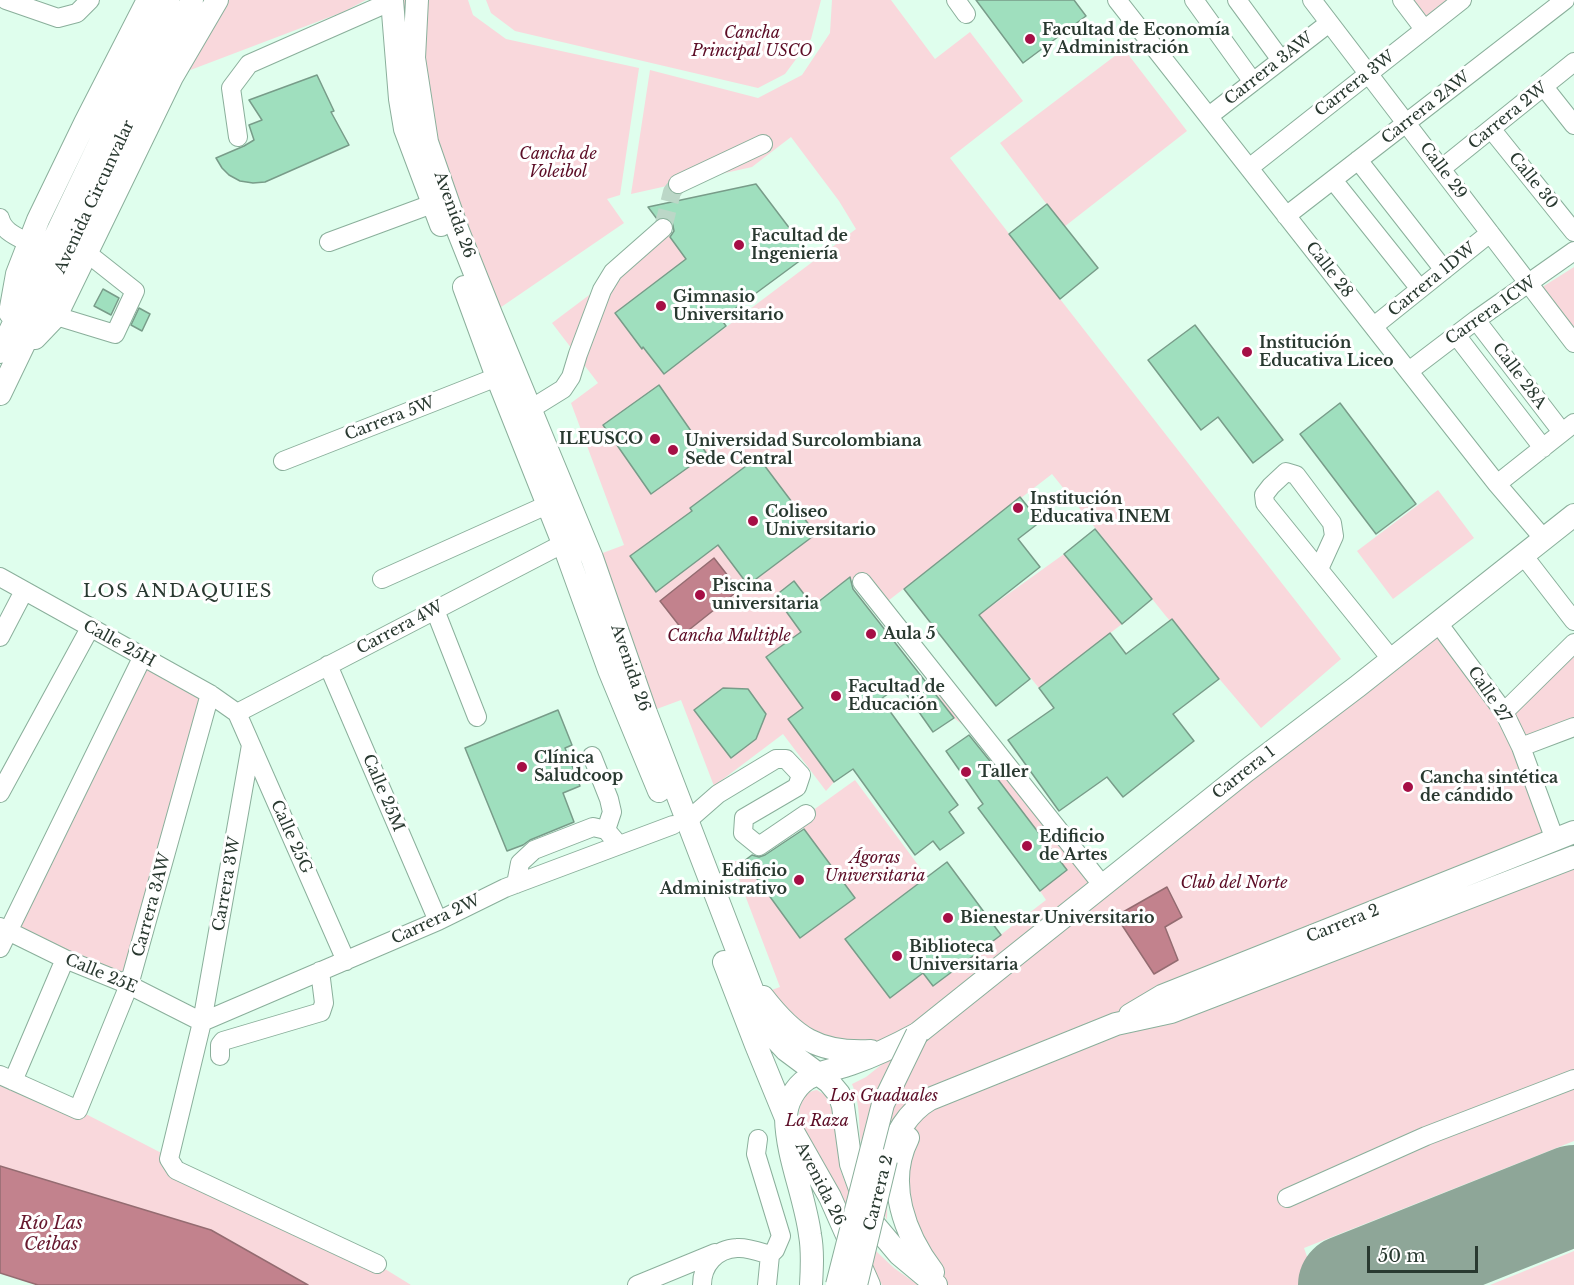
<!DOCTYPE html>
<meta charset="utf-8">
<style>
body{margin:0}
#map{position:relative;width:1574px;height:1285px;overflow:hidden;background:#dffeed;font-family:"Libre Baskerville",serif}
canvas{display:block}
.scale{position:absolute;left:1367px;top:1246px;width:111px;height:27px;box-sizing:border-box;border:3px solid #293930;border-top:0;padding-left:8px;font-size:18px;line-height:21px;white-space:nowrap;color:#293930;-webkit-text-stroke:4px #fff;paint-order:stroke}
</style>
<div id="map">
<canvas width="1574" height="1285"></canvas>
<div class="scale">50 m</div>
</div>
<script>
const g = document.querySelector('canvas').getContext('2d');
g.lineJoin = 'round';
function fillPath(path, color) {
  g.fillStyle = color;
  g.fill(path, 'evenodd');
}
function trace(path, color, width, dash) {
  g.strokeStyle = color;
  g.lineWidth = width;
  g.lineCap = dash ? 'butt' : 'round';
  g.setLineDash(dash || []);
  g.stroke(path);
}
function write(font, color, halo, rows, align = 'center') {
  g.font = font + ' "Libre Baskerville",serif';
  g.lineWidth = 6;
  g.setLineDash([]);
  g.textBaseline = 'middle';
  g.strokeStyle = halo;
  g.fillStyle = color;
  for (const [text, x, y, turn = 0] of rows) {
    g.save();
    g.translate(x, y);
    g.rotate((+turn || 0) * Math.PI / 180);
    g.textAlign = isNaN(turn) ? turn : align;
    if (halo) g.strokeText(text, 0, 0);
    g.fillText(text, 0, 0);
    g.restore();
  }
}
const green = new Path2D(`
 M217,0H366L343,12L172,77Z
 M393,0H468L473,15L506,39L639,68L620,195L607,199L624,223L491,314Z
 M486,0H821L811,39L785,74L758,88L515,31L491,13Z
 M832,0H891L935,59L970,32L1023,101L950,158L1341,659L1261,728L1165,615L1052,474L884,604L1094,889L1437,625L1504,715L1574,644V725L1518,746L1558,838L1346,923L1574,857V1141L1304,1248L1317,1285H946L923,1258L888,1149L887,1220C876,1196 865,1171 861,1144C858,1124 861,1104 852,1084L866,1077L915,1038L860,1050L831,1046L755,996L780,987L732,861H744L800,938L854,898L798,821L855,780L927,877L845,938L890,998L923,973L934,986L1046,900L1040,891L1066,870L996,777L998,767L972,732L954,718L920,670L850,577L812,605L794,581L775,596L833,675L789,641L766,658L803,708L788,719L834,782L826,791L783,734L714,786L681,700L646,713L592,557L624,545L571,403L598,383L552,323L669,235L726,314L649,355L664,374L856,229L839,201L791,137L752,167L631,194L650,70L758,98L802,75L830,33Z
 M1408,0H1453L1425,23Z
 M1124,49L1187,131L1064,227L1000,143Z
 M1574,267V341L1536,291Z
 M1438,490L1474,538L1393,599L1357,551Z
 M1064,554L1122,624L1039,688L979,615Z
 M142,658L207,696L125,988L9,931Z
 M0,1075L78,1110L377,1264L411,1285H308L211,1230L0,1166Z
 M817,1090L825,1095L832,1109L840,1169L865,1233L877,1252L894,1268L918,1285H882L875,1272L799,1119C799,1106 802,1092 817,1090Z
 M1574,1251V1285H1490Z`);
const water = new Path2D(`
 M714,558L739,590L685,633L660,601Z
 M1167,887L1182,917L1165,927L1178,960L1154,974L1116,916Z
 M0,1166L211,1230L308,1285H38L0,1273Z`);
const runway = new Path2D(`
 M1348,1285L1574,1195`);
const building = new Path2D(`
 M976,0H1074L1086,16L1023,63Z
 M317,75L334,111L331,112L349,145L265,182L253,183L240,181L229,175L222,168L216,158L244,146L254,140L249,125L262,120L249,100Z
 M756,184L809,254L721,319L726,326L664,374L643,347L642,349L615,313L686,259L670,237L674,231L672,221L666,217L657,219L648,207Z
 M1047,204L1098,268L1060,299L1009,234Z
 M103,289L119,298L111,315L94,306Z
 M139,308L150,314L142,331L131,325Z
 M1195,325L1283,440L1253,463L1218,417L1201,430L1148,360Z
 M659,385L707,454L651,494L603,425Z
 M1340,403L1416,504L1376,534L1300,434Z
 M758,457L816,534L748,585L718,545L656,592L630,556L692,511L690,508Z
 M1020,497L1040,522L1018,539L1040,567L979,615L1030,679L996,706L904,589Z
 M1095,529L1152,599L1122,624L1064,554Z
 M850,577L853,589L954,718L933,732L900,685L881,699L958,805L949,812L964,833L940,850L933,841L915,855L853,769L834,782L788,719L803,708L766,657L801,632L775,596L794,581L813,606Z
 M1172,619L1219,679L1173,714L1194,741L1123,797L1107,777L1059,811L1008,740L1054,708L1039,688L1110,633L1126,654Z
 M723,688L748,689L766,714L756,739L731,758L694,710Z
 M558,710L572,745L565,748L580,786L563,793L574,822L530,840L523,845L507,851L465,748Z
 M969,735L998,771L996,777L1067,870L1040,891L978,808L983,804L946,751Z
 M804,829L855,898L800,938L744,861L752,855L759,857L765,855Z
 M947,862L1001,935L933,986L923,973L890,998L845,939Z`);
const minorTunnel = new Path2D(`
 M663,228L672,192L678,184`);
const minor = new Path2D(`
 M6,0L58,18L77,13L90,0
 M956,0L966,14
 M1117,0L1497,484L1544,539
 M1194,0L1253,82
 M1237,0L1281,60
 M1312,0L1574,343
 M1402,0L1424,29
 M1544,87L1574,125
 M1209,116L1329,23
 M1492,130L1574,232
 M238,137L231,88L249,64L392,1
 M1358,160L1444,270
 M1249,168L1462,0
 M1441,169L1574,62
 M1333,180L1420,289
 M678,184L763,144
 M1286,216L1565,0
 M0,218C3,232 18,237 29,243
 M329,242L432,204
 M56,316L115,334L135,291L87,253
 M1476,320L1562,432
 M1374,326L1490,233
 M1456,335L1543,448
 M1409,371L1476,320L1574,251
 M521,415L563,389L571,377L578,354L602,290L613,272L663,228
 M283,461L497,377
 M1497,484L1574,423
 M1523,555L1574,621
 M1319,569L1334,536L1332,523L1296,475L1286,472L1271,486L1264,495L1265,503L1392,660
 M0,577L210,694L237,713
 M382,579L547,505
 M862,582L1103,886
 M435,610L477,717
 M1438,623L1504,712L1521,747L1555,840
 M0,637L24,591
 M328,665L438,921
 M1504,712L1574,643
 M237,713L574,538
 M237,713L346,961
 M251,745L202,1022L169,1159L176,1170L377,1264
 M1521,747L1574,727
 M592,756L609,799L612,812L606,830
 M0,793L90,628
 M686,822L718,794L776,759H786L801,775L797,787L744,818L743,833L759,846L806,814
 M516,884L520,863L534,850L593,827L606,830L619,845
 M0,927L65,959L129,985L202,1022
 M0,948L142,658
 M202,1022L438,921L505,888L673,825
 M220,1056V1045L223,1041L321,1012L324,1003L320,971
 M0,1075L78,1110L129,985L210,694
 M13,1081L65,959
 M1287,1198L1426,1136L1574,1079
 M637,1285L715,1253
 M702,1285C702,1265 716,1249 737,1248C747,1247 760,1252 770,1255L775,1250L781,1236L756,1154L758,1139
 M767,1285L770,1255`);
const major = new Path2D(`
 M392,0L400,99L405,129L441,225
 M417,0L414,58L427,142L458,231L491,314L592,558L646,713L755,997L773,1036L786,1050L829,1082L839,1094L843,1106L851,1164L872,1222L899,1254L936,1285
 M464,287L497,377L563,543L609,670L659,791
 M10,313L17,274L38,220L85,123L148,0
 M35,338L56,316L172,77L217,0
 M0,352L168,0
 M0,394L162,57L192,0
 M724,962L756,1045L788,1123L830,1197L869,1285
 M763,997C794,1037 818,1054 871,1051
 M1130,1015L1162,996L1574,832
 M908,1138C885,1183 905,1235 933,1272
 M886,1160C896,1135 906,1113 930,1099L1116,1024L1171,1012L1574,857
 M811,1285C812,1268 813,1251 810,1235C805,1196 787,1158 786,1118C786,1103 795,1087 807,1079C820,1071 837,1069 851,1064C874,1056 895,1046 917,1034L1246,771L1358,686L1574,515`);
const majorBridge = new Path2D(`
 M837,1285L883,1104L917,1034
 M856,1285L886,1160`);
const markers = [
 [1030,39,6,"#a60f46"],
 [739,245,6,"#a60f46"],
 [661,306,6,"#a60f46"],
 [1247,352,6,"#a60f46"],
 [655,439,6,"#a60f46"],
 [673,450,6,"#a60f46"],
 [1018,508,6,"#a60f46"],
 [753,521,6,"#a60f46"],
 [700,595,6,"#a60f46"],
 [871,634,6,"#a60f46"],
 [836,696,6,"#a60f46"],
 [522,767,6,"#a60f46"],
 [966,772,6,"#a60f46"],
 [1408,787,6,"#a60f46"],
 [1027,846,6,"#a60f46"],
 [799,880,6,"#a60f46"],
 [948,918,6,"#a60f46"],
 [897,956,6,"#a60f46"]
];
const poiNames = [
 ["Facultad de Economía",1042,30],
 ["y Administración",1042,48],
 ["Facultad de",751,236],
 ["Ingeniería",751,254],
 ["Gimnasio",673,297],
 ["Universitario",673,315],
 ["Institución",1259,343],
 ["Educativa Liceo",1259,361],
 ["ILEUSCO",643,439,"right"],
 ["Universidad Surcolombiana",685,441],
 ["Sede Central",685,459],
 ["Institución",1030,499],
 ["Educativa INEM",1030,517],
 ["Coliseo",765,512],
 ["Universitario",765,530],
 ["Piscina",712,586],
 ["universitaria",712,604],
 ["Aula 5",883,634],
 ["Facultad de",848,687],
 ["Educación",848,705],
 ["Clínica",534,758],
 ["Saludcoop",534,776],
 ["Taller",978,772],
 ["Cancha sintética",1420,778],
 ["de cándido",1420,796],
 ["Edificio",1039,837],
 ["de Artes",1039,855],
 ["Edificio",787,871,"right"],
 ["Administrativo",787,889,"right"],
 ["Bienestar Universitario",960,918],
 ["Biblioteca",909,947],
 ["Universitaria",909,965]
];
const parkNames = [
 ["Cancha",752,33],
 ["Principal USCO",752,51],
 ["Cancha de",558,154],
 ["Voleibol",558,172],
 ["Cancha Multiple",729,636],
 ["Ágoras",875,858],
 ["Universitaria",875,876],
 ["Club del Norte",1234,883],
 ["Los Guaduales",884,1096],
 ["La Raza",817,1121]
];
const streetNames = [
 ["Carrera 3AW",1269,69,-38],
 ["Carrera 3W",1355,84,-38],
 ["Carrera 2AW",1426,108,-38],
 ["Carrera 2W",1508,116,-39],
 ["Calle 29",1443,171,53],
 ["Calle 30",1533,181,51],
 ["Avenida Circunvalar",95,197,-65],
 ["Avenida 26",454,215,70],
 ["Calle 28",1329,270,52],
 ["Carrera 1DW",1432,280,-39],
 ["Carrera 1CW",1491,311,-35],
 ["Calle 28A",1519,376,53],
 ["Carrera 5W",390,419,-21],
 ["Carrera 4W",400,628,-28],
 ["Calle 25H",119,644,29],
 ["Avenida 26",630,668,71],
 ["Calle 27",1489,695,56],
 ["Carrera 1",1244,773,-38],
 ["Calle 25M",383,793,67],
 ["Calle 25G",291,837,66],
 ["Carrera 3W",227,884,-80],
 ["Carrera 3AW",152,905,-75],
 ["Carrera 2W",436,920,-25],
 ["Carrera 2",1343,924,-22],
 ["Calle 25E",101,974,23],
 ["Avenida 26",820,1184,63],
 ["Carrera 2",879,1193,-76]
];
const neighbourhoodNames = [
 ["LOS ANDAQUIES",178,592]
];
const waterNames = [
 ["Río Las",51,1224],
 ["Ceibas",51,1245]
];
fillPath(green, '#f9d8dc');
fillPath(water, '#c2828d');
trace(water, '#946c71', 1.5);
trace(runway, '#8ea698', 100);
fillPath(building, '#9fdfbe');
trace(building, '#789c89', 1.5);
trace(minorTunnel, '#bbd7c7', 18, [18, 9]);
trace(minor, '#8aaf9b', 20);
trace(major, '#8aaf9b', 24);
trace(minor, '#fff', 18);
trace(major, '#fff', 22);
trace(majorBridge, '#8aaf9b', 24, []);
trace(majorBridge, '#fff', 22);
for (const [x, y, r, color] of markers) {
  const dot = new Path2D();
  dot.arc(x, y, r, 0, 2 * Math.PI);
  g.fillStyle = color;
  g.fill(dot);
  trace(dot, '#fff', 2);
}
write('bold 16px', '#293930', '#fff', poiNames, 'left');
write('italic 16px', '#5c0d26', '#fff', parkNames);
write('16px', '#293930', '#fff', streetNames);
g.letterSpacing = '1.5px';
write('18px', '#293930', '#fff', neighbourhoodNames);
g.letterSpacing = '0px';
write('italic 18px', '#67192f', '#fff', waterNames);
</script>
